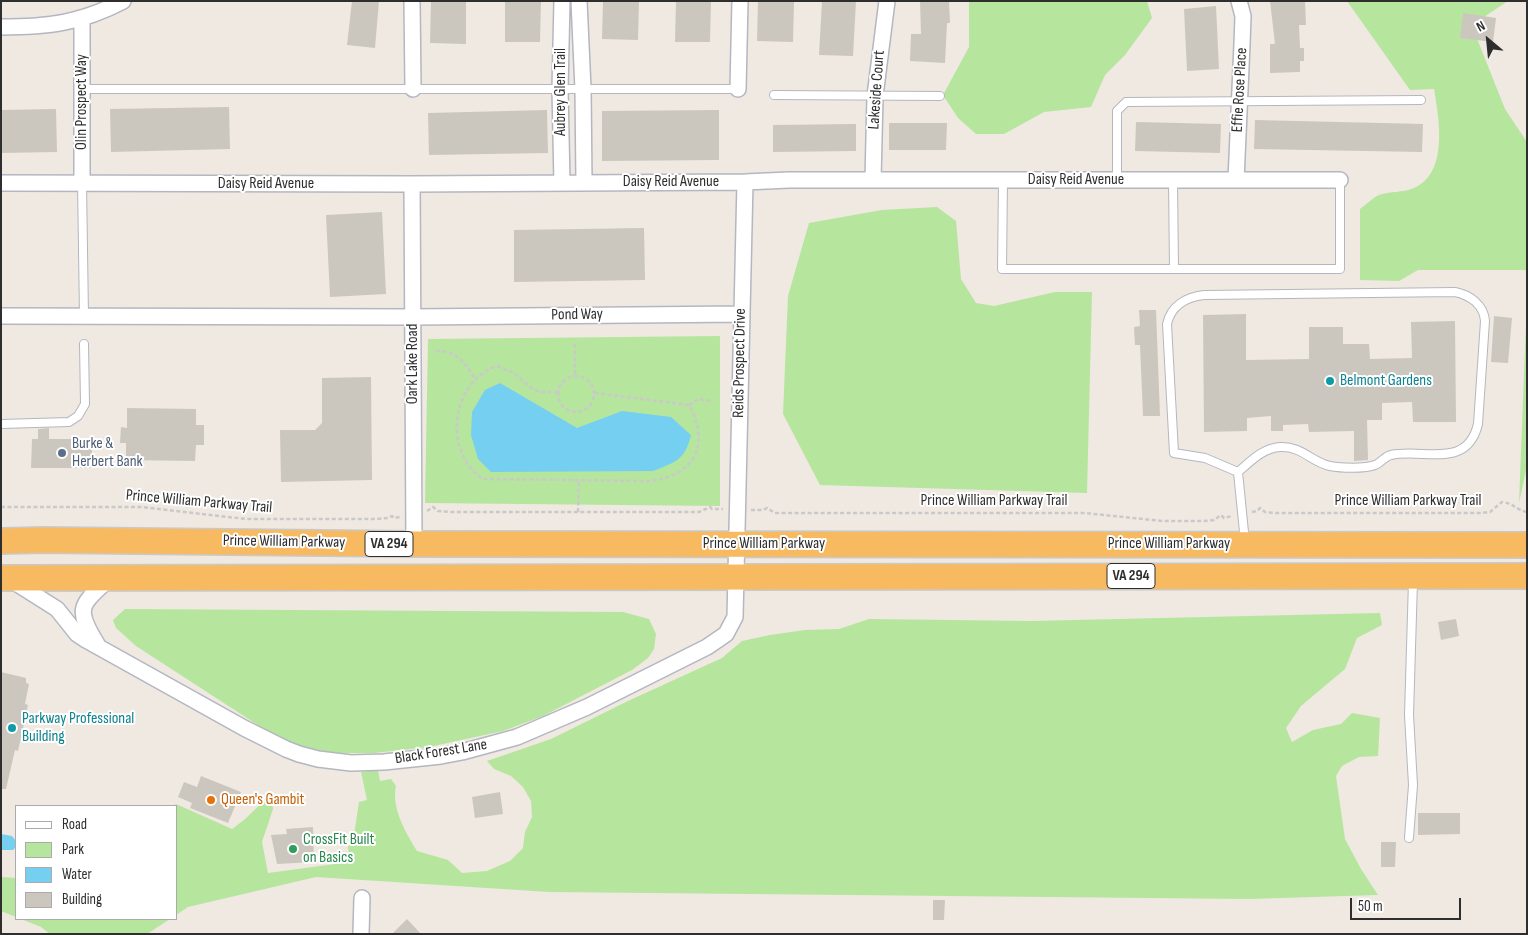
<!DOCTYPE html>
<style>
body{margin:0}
#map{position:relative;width:1528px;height:935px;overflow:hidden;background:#efe9e1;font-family:"Sofia Sans Condensed",sans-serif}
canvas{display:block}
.frame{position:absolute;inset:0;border:2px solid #2e2e2e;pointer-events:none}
.legend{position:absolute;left:15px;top:805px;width:162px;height:115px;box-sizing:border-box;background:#fff;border:1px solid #ababab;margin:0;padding:6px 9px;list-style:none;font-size:15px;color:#2e2e2e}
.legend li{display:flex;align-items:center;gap:10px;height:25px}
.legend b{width:25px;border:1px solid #ababab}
.north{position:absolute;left:1463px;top:15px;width:50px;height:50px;-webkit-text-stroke:4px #fff;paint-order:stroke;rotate:332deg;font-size:14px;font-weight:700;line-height:20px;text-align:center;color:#2e2e2e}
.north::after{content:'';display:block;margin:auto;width:18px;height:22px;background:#2e2e2e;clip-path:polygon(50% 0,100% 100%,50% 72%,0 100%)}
.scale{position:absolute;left:1350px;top:898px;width:111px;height:22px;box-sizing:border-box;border:2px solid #2e2e2e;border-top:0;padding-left:6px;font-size:15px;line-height:18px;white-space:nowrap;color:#2e2e2e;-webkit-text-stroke:4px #fff;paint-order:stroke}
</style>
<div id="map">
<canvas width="1528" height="935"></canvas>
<div class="frame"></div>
<ul class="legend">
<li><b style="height:6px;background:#fff"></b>Road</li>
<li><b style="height:14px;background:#b6e59e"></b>Park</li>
<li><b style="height:14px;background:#75cff0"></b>Water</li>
<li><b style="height:14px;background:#cbc7bf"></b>Building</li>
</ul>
<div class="north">N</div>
<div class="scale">50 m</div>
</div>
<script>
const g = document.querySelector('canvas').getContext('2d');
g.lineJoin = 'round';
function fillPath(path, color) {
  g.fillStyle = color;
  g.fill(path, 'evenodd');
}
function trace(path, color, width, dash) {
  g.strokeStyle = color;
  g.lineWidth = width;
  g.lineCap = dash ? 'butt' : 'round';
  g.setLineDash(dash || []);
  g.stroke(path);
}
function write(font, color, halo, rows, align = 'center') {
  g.font = font + ' "Sofia Sans Condensed",sans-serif';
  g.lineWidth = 4;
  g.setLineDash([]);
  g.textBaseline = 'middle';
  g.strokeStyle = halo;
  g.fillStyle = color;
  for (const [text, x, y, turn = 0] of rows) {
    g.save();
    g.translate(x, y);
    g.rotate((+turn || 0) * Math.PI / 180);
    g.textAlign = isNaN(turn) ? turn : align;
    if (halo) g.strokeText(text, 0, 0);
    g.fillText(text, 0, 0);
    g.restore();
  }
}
const green = new Path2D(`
 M969,1H1147L1152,18L1125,55L1105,75L1091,107L1044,112L1004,134H976L958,118L943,95L969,47Z
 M1347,1H1508L1478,21L1476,36L1505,109L1527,142V270H1418L1399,281L1360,280V209C1366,205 1372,198 1379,195C1390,191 1403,193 1414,188C1449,173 1439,118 1434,89L1410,90Z
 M937,207L956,221L961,279L976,303L994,306L1055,292H1092L1087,493L820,485L783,414L788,296L809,223L882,210Z
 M1527,297V466L1519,503Z
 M720,336V506L425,503L428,339Z
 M125,609L623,612L649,619L656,634L654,649L648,658L632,670L543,716L503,731L429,747L374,753H339L306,749L267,731L136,646L116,628L113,620Z
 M1380,613L1382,625L1357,638L1345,669L1301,706L1286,728L1292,742L1313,730L1341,724L1352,713L1380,718L1378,756L1359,757L1342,766L1336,776L1345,839L1361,869L1378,895L1249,899L549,892L316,877L188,907L176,915V806H174L176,804L232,829L244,820L271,794L273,809L262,842L268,873L350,862L348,847L354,835L359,802L367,800L361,772L378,770L380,781L391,779L396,786C391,808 406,833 417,851L448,860L462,873L487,871L510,861L523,848L525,832L532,817L531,801L523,787L511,776L494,769L487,761L551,739L628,701L722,658L742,641L770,635L805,630L839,629L869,619L1031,621Z
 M1,877L16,878V917L1,911Z
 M21,919H170L147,934H50L41,927Z`);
const water = new Path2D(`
 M500,383L577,428L622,411L671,417L691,435C685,460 676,462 653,471L491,472L478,459L471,435L472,412L485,390Z
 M1,834L12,836L16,841V847L13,850H1Z`);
const building = new Path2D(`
 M352,1H379L375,48L347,45Z
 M431,1H466V44L430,43Z
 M505,1H541L540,42H505Z
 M603,1H639L638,40L602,39Z
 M676,1H711L710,42H675Z
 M758,1H794L793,42L757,41Z
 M822,1H856L853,56L819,55Z
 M949,1L950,23H947L945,63L910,61L911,34H921L920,2Z
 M1270,1H1305L1306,25H1299L1300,48H1304V61H1300V72L1270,73V44H1275Z
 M1216,6L1219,69L1187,71L1184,9Z
 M1463,13L1496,18L1493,42L1460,38Z
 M229,107L230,149L111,152L110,109Z
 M56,109L57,152L1,153V110Z
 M547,110L548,153L429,155L428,113Z
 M719,110V160L602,161V111Z
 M1255,120L1423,124L1422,152L1254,149Z
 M1136,122L1221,124L1220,153L1135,151Z
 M889,123H947L946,150H889Z
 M856,124V151L773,152V125Z
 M382,212L386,294L330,297L326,215Z
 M644,228L645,280L514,282V230Z
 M1139,310H1156L1160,416H1143L1140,345H1135L1134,327L1140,326Z
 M1246,314V360L1309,359V327H1343V344H1369L1370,359L1412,358L1411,322L1455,321L1456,422H1413L1412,402L1382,403V420H1367L1368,460L1354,461V431L1309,432L1308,424L1283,425V431H1271V416L1247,418V431L1204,432L1203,315Z
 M1494,316L1512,318L1508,363L1491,362Z
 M371,377L372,480L281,482L280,430H315L322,423V378Z
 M127,408L196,409V425H204V445H196L195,461L126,460V443H120L121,427L127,428Z
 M49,428V439H92V468H31L32,439H38V429Z
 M1456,619L1459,636L1441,640L1438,622Z
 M1,672L26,678V683L29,684L25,704L28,705L18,751L15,750L6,789H1Z
 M201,776L241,792L228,823L190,808L192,803L178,797L184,782L197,787Z
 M500,792L503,814L475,818L472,797Z
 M1418,813H1460V834L1418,835Z
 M313,827L314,862L277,864L271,835L287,834L286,829Z
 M1381,842H1396L1395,867H1381Z
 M933,900H945L944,920H933Z
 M407,919L421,934H392Z`);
const path = new Path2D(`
 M575,344V376
 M436,351C458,351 463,362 475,378
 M558 394a18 18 0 1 1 36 0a18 18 0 1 1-36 0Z
 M558,392H539L530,387L514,373L497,366C451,382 442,452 483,479L650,481C695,476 711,444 689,405L595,393
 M689,405L698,399L712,401
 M1,507H141L246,519H377L387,518L392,516L394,518L400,517
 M751,510H763L767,508L775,513H1085L1162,521H1204L1214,520L1221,515L1224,518L1232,516
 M427,511L433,507L438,511L452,512H699L710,507L712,509H723
 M578,512L579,480
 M1252,512L1257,511L1260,508L1265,512L1274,513H1481L1490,512L1502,502C1513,503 1516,510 1527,512`);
const service = new Path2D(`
 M82,89H738
 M774,95L940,96
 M1003,180L1002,269H1340V180
 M1117,180V111L1126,102L1421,100
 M1173,180L1174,269
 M82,183L84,316
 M1455,292C1470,295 1484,305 1485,321L1478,424C1467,470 1424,448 1391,455C1385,456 1381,463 1375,465C1365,469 1340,468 1330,466C1311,462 1302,446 1280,447C1263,448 1251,461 1238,472L1205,458L1174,453L1167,324C1171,306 1186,297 1204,295Z
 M1,424L69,422L78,416L85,404L84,344
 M1238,472L1245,542
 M1409,838L1413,785L1409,715L1413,581`);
const minor = new Path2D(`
 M412,1L413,89
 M562,1L560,89L562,183
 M579,1L583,89L584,183
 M82,20V183
 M1,27C48,27 81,23 123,1
 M738,89L740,1
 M873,180L875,96L887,1
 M1236,180L1242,44L1243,16L1239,1
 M1,183L412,184L745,182L789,180H1340
 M412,184L414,544
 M1,316L413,317L742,314
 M11,580L57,609L77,634L86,640L244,728L286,749L299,754L318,759L351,763L384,762L441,756L462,752L517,737L587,707L707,647L726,634L735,617L745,182
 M97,644C74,607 81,605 110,578
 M361,934L362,898`);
const trunk = new Path2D(`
 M1,541L43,540L414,544L1527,545
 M1,578L1527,576`);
const markers = [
 [1330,381,5,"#0f9aa8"],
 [62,453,5,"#5c6f8a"],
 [12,728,5,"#0f9aa8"],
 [211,800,5,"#e8710a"],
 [293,849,5,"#2e9e5b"]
];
const shields = [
 [389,544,48],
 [1131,576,48]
];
const shieldNames = [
 ["VA 294",389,544],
 ["VA 294",1131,576]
];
const streetNames = [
 ["Lakeside Court",877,90,-86],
 ["Effie Rose Place",1240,90,-87],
 ["Aubrey Glen Trail",561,92,-90],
 ["Olin Prospect Way",82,102,-90],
 ["Daisy Reid Avenue",1076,180],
 ["Daisy Reid Avenue",671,182],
 ["Daisy Reid Avenue",266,184],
 ["Pond Way",577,315,-1],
 ["Reids Prospect Drive",740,363,-89],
 ["Oark Lake Road",413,364,-90],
 ["Prince William Parkway Trail",994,501],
 ["Prince William Parkway Trail",1408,501],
 ["Prince William Parkway Trail",199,502,5],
 ["Prince William Parkway",284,542,1],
 ["Prince William Parkway",764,544],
 ["Prince William Parkway",1169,544],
 ["Black Forest Lane",441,752,-9]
];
const cultureNames = [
 ["Belmont Gardens",1340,381],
 ["Parkway Professional",22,719],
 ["Building",22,737]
];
const serviceNames = [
 ["Burke &",72,444],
 ["Herbert Bank",72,462]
];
const foodNames = [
 ["Queen's Gambit",221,800]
];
const leisureNames = [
 ["CrossFit Built",303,840],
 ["on Basics",303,858]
];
fillPath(green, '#b6e59e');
fillPath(water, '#75cff0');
fillPath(building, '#cbc7bf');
trace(service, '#b4b7c1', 10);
trace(minor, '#b4b7c1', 18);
trace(trunk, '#c9c9c9', 28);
trace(path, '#c9c9c9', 2.5, [4, 2.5]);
trace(service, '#fff', 8);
trace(minor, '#fff', 15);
trace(trunk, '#f8ba60', 25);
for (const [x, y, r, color] of markers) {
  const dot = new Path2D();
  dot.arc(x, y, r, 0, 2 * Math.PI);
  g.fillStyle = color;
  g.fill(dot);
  trace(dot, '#fff', 2);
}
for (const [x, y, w] of shields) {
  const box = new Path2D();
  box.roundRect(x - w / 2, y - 12.5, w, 25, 4);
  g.fillStyle = '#fff';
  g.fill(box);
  trace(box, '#2e2e2e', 1);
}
write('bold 15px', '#2e2e2e', null, shieldNames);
write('16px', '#2e2e2e', '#fff', streetNames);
write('16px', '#0d838f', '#fff', cultureNames, 'left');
write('16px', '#4e5e75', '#fff', serviceNames, 'left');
write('16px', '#c56008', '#fff', foodNames, 'left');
write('16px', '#27864d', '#fff', leisureNames, 'left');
</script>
